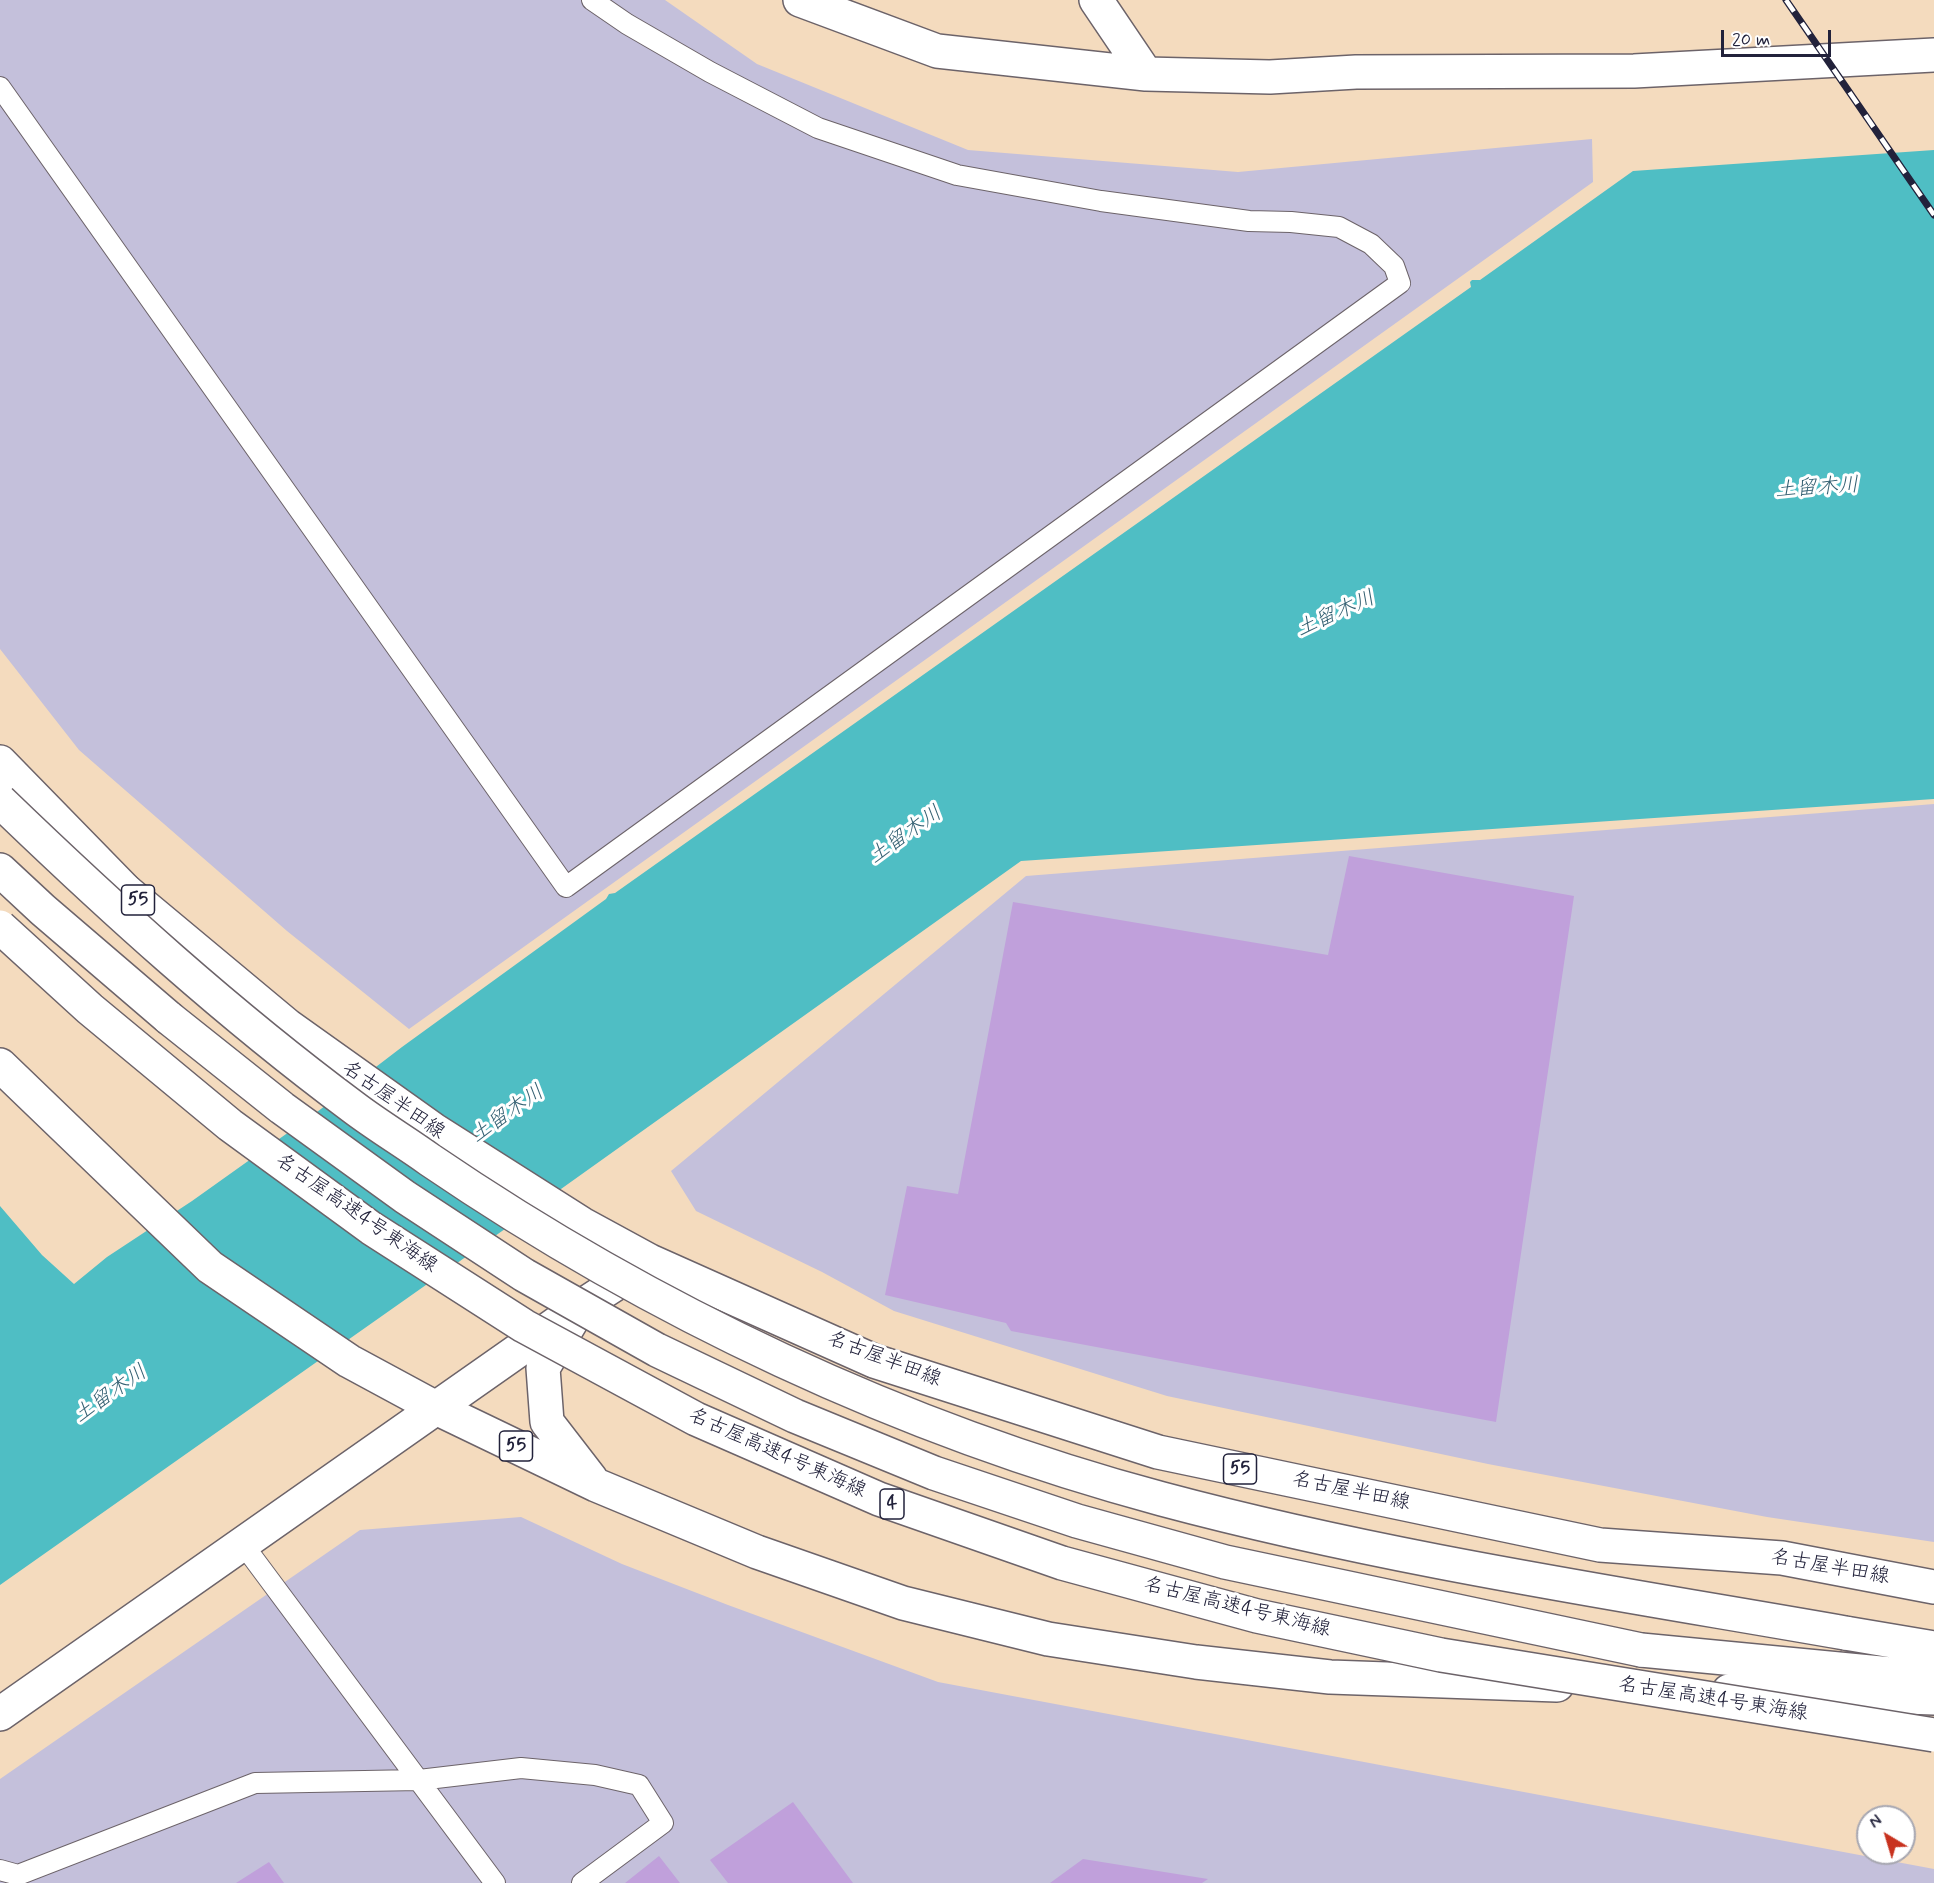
<!DOCTYPE html>
<meta charset="utf-8">
<style>
body{margin:0}
#map{position:relative;width:1934px;height:1883px;overflow:hidden;background:#f4dbbe;font-family:Mynerve,sans-serif}
canvas{display:block}
.north{position:absolute;left:1856px;top:1805px;width:60px;height:60px;box-sizing:border-box;background:#fff;border:2px solid #a7a7b1;border-radius:50%;rotate:322deg;font-size:16px;font-weight:700;line-height:24px;text-align:center;color:#22223b}
.north::after{content:'';display:block;margin:auto;width:21px;height:27px;background:#c8321e;clip-path:polygon(50% 0,100% 100%,50% 72%,0 100%)}
.scale{position:absolute;left:1721px;top:30px;width:110px;height:27px;box-sizing:border-box;border:3px solid #22223b;border-top:0;padding-left:8px;font-size:18px;line-height:21px;white-space:nowrap;color:#22223b;-webkit-text-stroke:4px #fff;paint-order:stroke}
</style>
<div id="map">
<canvas width="1934" height="1883"></canvas>
<div class="north">N</div>
<div class="scale">20 m</div>
</div>
<script>
const g = document.querySelector('canvas').getContext('2d');
g.lineJoin = 'round';
function fillPath(path, color) {
  g.fillStyle = color;
  g.fill(path, 'evenodd');
}
function trace(path, color, width, dash) {
  g.strokeStyle = color;
  g.lineWidth = width;
  g.lineCap = dash ? 'butt' : 'round';
  g.setLineDash(dash || []);
  g.stroke(path);
}
function write(font, color, halo, rows, align = 'center') {
  g.font = font + ' Mynerve,"Klee One",sans-serif';
  g.lineWidth = 6;
  g.setLineDash([]);
  g.textBaseline = 'middle';
  g.strokeStyle = halo;
  g.fillStyle = color;
  for (const [text, x, y, turn = 0] of rows) {
    g.save();
    g.translate(x, y);
    g.rotate((+turn || 0) * Math.PI / 180);
    g.textAlign = isNaN(turn) ? turn : align;
    if (halo) g.strokeText(text, 0, 0);
    g.fillText(text, 0, 0);
    g.restore();
  }
}
const industrial = new Path2D(`
 M0,0H665L757,64L968,150L1238,172L1592,139L1593,182L409,1029L287,931L79,750L0,649Z
 M1934,804V1542L1767,1517L1488,1464L1167,1396L894,1311L822,1272L696,1211L671,1171L1026,876Z
 M521,1517L622,1564L728,1605L938,1682L1934,1869V1883H0V1779L360,1530Z`);
const water = new Path2D(`
 M1934,150V799L1021,861L460,1261L0,1585V1206L42,1255L74,1284L107,1257L192,1201L317,1112L402,1047L606,899L609,894L615,893L1471,287L1470,282L1472,280H1480L1633,171Z`);
const building = new Path2D(`
 M1349,856L1574,896L1496,1422L1011,1331L1006,1323L885,1295L907,1186L958,1194L1013,902L1328,955Z
 M793,1802L853,1883H728L710,1860Z
 M659,1856L680,1883H625Z
 M1083,1859L1208,1879L1202,1883H1050Z
 M269,1862L284,1883H236Z`);
const lane = new Path2D(`
 M0,87L566,887L1400,283L1394,266L1371,244L1339,227L1291,222L1249,221L1101,201L957,175L818,128L710,72L627,24L592,0
 M242,1543L495,1883
 M0,1870L18,1875L255,1783L419,1780L521,1768L595,1775L639,1785L663,1823L582,1883`);
const street = new Path2D(`
 M800,0L937,51L1146,74L1270,77L1356,72L1634,71L1934,55
 M1096,0L1146,74`);
const secondary = new Path2D(`
 M0,1714L580,1307L646,1264`);
const primary = new Path2D(`
 M0,762L126,891L288,1026L434,1130L582,1224L650,1261L874,1361L1158,1452L1600,1545L1782,1558L1934,1587
 M0,1065L210,1267L349,1361L436,1408L596,1485L757,1552L903,1603L1048,1639L1196,1662L1330,1677L1557,1685
 M580,1307L543,1368L547,1422L591,1479
 M1729,1691L1934,1698`);
const highway = new Path2D(`
 M53,835L126,891
 M0,870L43,910L169,1018
 M1845,1633L1934,1648
 M1641,1650L1934,1678`);
const rail = new Path2D(`
 M1786,0L1934,215`);
const highwayBridge = new Path2D(`
 M0,801C112,909 228,1014 353,1107C378,1126 405,1142 430,1160C653,1312 901,1429 1162,1499C1386,1559 1616,1593 1845,1633
 M0,927L90,1009L230,1125L371,1228L524,1326L696,1419L879,1499L1062,1563L1257,1616L1441,1655L1934,1735
 M169,1018L282,1108L405,1197L524,1275L657,1350L795,1416L934,1473L1077,1521L1225,1562L1641,1650`);
const shields = [
 [138,900,33],
 [516,1446,33],
 [1240,1469,33],
 [892,1504,24]
];
const shieldNames = [
 ["55",138,900],
 ["55",516,1446],
 ["55",1240,1469],
 ["4",892,1504]
];
const streetNames = [
 ["名古屋半田線",393,1101,35],
 ["名古屋高速4号東海線",356,1214,35],
 ["名古屋半田線",884,1360,21],
 ["名古屋高速4号東海線",777,1454,24],
 ["名古屋半田線",1351,1492,12],
 ["名古屋半田線",1830,1568,10],
 ["名古屋高速4号東海線",1237,1608,14],
 ["名古屋高速4号東海線",1713,1700,9]
];
const waterNames = [
 ["土留木川",1817,489,-4],
 ["土留木川",1336,615,-24],
 ["土留木川",906,836,-35],
 ["土留木川",508,1115,-35],
 ["土留木川",111,1395,-35]
];
fillPath(industrial, '#c4c0db');
fillPath(water, '#4fbec4');
fillPath(building, '#c0a0db');
trace(lane, '#6c6369', 22);
trace(street, '#6c6369', 36);
trace(secondary, '#6c6369', 36);
trace(primary, '#6c6369', 36);
trace(highway, '#6c6369', 36);
trace(lane, '#fff', 20);
trace(street, '#fff', 33);
trace(secondary, '#fff', 33);
trace(primary, '#fff', 33);
trace(highway, '#fff', 33);
trace(rail, '#22223b', 7);
trace(rail, '#fff', 4.5, [14]);
trace(highwayBridge, '#6c6369', 36, []);
trace(highwayBridge, '#fff', 33);
for (const [x, y, w] of shields) {
  const box = new Path2D();
  box.roundRect(x - w / 2, y - 15, w, 30, 4.5);
  g.fillStyle = '#fff';
  g.fill(box);
  trace(box, '#22223b', 1.5);
}
write('bold 18px', '#22223b', null, shieldNames);
write('20px', '#22223b', '#fff', streetNames);
write('italic 21px', '#346072', '#fff', waterNames);
</script>
